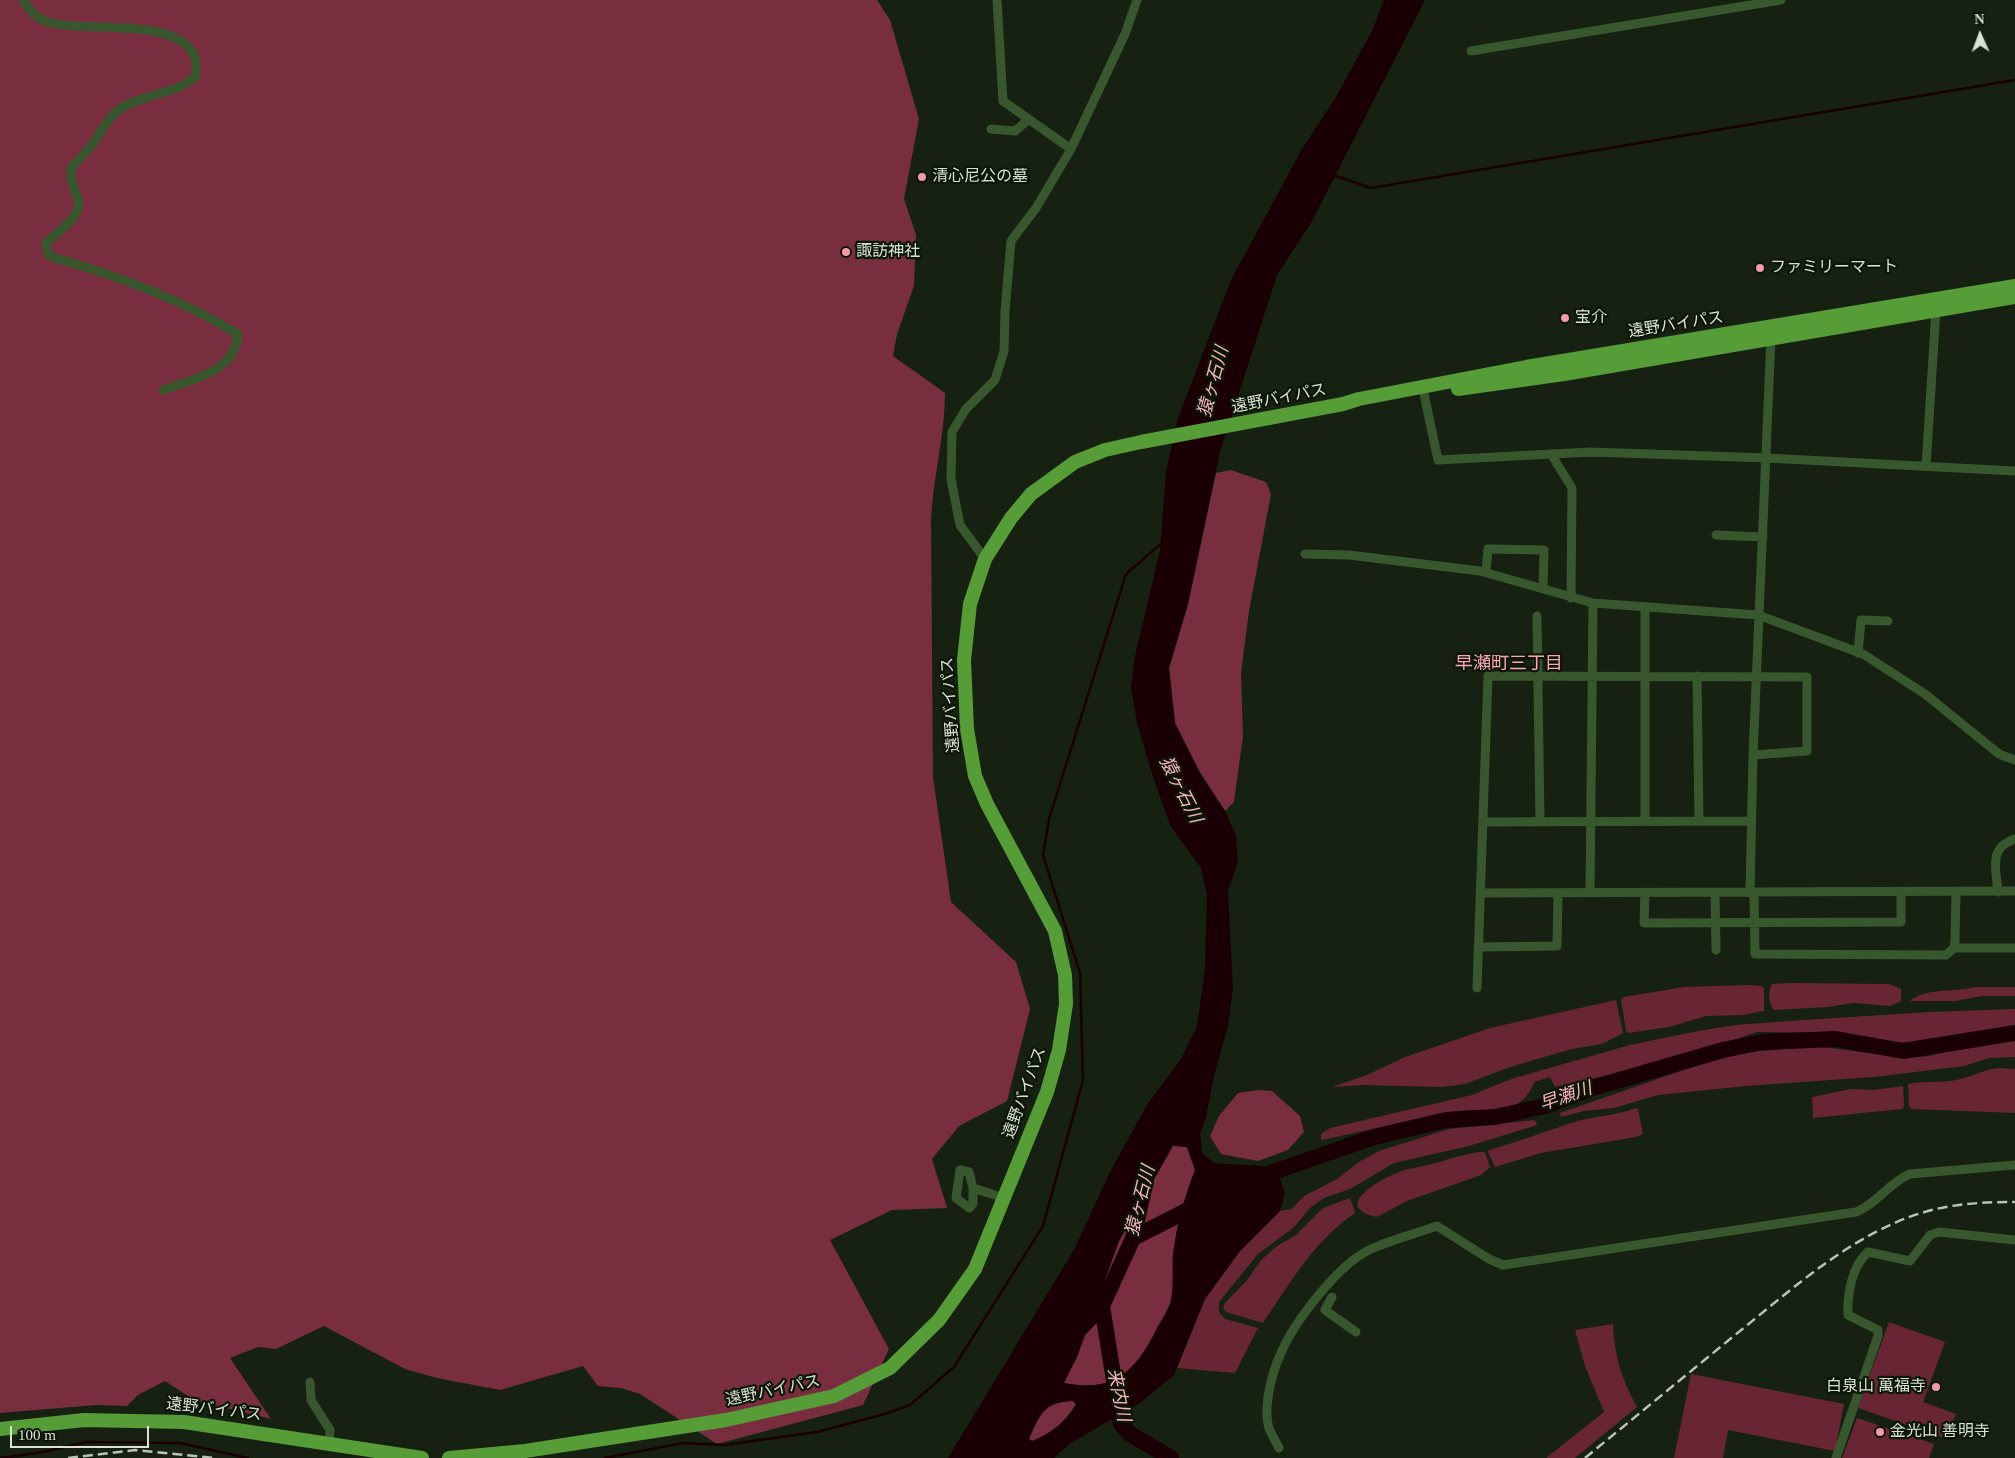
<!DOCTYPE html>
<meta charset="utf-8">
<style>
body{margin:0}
#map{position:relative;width:2015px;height:1458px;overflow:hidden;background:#162111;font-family:"Times New Roman",serif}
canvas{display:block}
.north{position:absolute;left:1955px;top:10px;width:50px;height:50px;-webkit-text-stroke:4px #0d1708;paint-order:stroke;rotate:358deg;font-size:14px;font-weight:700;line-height:20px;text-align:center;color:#d9e1d6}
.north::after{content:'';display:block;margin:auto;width:18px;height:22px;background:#d9e1d6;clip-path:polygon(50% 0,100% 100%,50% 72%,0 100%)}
.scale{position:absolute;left:10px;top:1426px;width:139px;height:22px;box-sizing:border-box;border:2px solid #d9e1d6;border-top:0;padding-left:6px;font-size:15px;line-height:18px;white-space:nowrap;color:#d9e1d6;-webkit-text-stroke:4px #0d1708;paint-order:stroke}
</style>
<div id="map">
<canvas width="2015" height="1458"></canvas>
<div class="north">N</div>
<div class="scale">100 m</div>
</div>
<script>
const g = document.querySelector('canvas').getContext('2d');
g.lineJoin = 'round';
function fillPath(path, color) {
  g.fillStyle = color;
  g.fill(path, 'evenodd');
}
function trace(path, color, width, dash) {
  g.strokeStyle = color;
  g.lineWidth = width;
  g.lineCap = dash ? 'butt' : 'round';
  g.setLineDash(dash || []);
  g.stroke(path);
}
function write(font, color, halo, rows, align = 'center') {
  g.font = font + ' "Times New Roman","Noto Sans JP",serif';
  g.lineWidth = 4.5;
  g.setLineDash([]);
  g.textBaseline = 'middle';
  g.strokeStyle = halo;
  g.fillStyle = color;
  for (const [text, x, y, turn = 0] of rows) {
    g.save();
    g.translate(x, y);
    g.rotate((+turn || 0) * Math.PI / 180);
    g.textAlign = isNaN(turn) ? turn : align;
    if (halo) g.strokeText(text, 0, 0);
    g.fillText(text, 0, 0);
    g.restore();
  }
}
const green = new Path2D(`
 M1790,983L1889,984L1901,989V1001L1890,1006L1853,1003L1827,1007L1774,1010C1768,1004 1768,991 1772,984Z
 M1749,985L1762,986L1764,989V1011L1743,1015L1706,1016L1669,1027L1628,1033L1626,1031L1621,1000L1624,997L1684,987Z
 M1975,987H2015V996H1982L1955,1001H1910C1927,987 1954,993 1975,987Z
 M1616,1000L1623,1033L1602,1044L1572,1049L1510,1067L1465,1084L1441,1087L1363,1085L1332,1087L1367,1075L1405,1057L1490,1028Z
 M2015,1009V1028L1975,1032L1929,1041L1892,1043L1838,1033L1757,1032L1674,1060L1555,1087L1550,1077L1534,1082C1532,1090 1523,1102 1515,1105C1497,1113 1477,1108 1458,1111C1412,1119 1367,1131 1321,1140V1134L1330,1128L1472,1095L1511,1079L1630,1045L1693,1032L1735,1025L1804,1020L1930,1012Z
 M2015,1039V1057L1989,1058L1964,1066L1874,1077L1746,1086L1658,1095L1614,1108L1584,1111L1561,1117L1560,1113L1712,1060L1751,1052L1815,1046L1907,1058L1929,1056L1989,1040Z
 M1999,1068L2015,1069V1113L1911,1109L1909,1106L1908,1084C1925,1080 1944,1084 1960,1079C1974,1076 1985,1069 1999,1068Z
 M1903,1086L1904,1106L1902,1109L1813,1118L1812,1097L1851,1089L1874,1090Z
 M1636,1108L1638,1109L1643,1134L1636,1137L1541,1153L1495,1167L1488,1152L1489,1150C1517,1142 1544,1132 1571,1123C1592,1116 1615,1116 1636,1108Z
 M1535,1120L1537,1125L1469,1146L1394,1163L1350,1189L1324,1198L1311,1207L1293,1228L1258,1254L1219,1302V1312L1225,1319L1258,1328L1235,1373L1177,1368L1205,1299L1240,1251L1280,1211L1292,1209L1304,1196L1337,1179L1359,1162L1379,1151L1449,1129Z
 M1479,1152H1485L1490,1167L1481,1175L1407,1201L1377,1217C1327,1206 1388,1174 1408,1169C1422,1166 1435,1164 1449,1159C1459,1156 1469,1154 1479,1152Z
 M1350,1198L1355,1213C1315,1240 1289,1284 1263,1323L1226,1312L1223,1308L1225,1303L1248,1279L1261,1260L1277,1246L1296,1235L1323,1208Z
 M1889,1322L1945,1342L1923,1402L1956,1414L1947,1439L1858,1408Z
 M1613,1324C1615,1358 1621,1377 1637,1407L1575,1458H1546L1604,1412L1585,1366L1575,1330Z
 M1691,1374L1844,1404L1835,1451L1728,1430L1723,1458H1674Z
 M1857,1418L1934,1444L1929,1458H1842Z`);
const forest = new Path2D(`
 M0,0H877L890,20L919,119L904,199L916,235L914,286L897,334L893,356L945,393C945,436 933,477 931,520L933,777L951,902L1016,962L1030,1009L1007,1101L959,1126L932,1159L947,1208L892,1210L830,1240L889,1349L863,1405L717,1444L640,1394L621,1388L598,1386L583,1366L500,1390L437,1378L405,1369L324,1326L276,1349L258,1347L230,1358L271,1419L194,1400L165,1381L138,1395L127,1406L96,1405L0,1413Z
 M1231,470L1266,482L1271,494L1249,611L1241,673L1243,736L1234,802L1225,811L1200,772L1175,723L1169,668L1188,604L1216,473Z
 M1258,1090L1272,1091L1300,1116L1304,1132L1288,1150L1258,1161L1221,1154L1210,1136L1219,1116L1238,1093Z
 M1173,1145L1187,1147L1195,1170C1184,1198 1177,1224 1173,1254C1172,1269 1174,1286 1171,1300C1169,1309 1162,1319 1157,1328C1135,1372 1115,1393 1063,1383L1077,1357L1119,1241Z
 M1073,1401L1076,1404C1065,1422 1052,1433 1032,1441L1029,1439C1040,1414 1044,1402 1073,1401Z`);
const water = new Path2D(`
 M1384,0H1425L1311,223L1277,275L1220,452L1188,604L1169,668L1175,723L1199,772L1225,811L1236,836L1238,863L1228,890L1233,989L1228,1026L1214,1076L1206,1117L1200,1134L1202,1153L1214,1163L1276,1167L1285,1193L1280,1211L1240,1251L1205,1299L1174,1375L1140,1403L1069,1444L1054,1458H948L1075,1248L1110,1172L1147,1105L1181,1059L1197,1026L1205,969L1207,894L1201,868L1171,827L1154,780L1137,723L1131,687L1135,656L1160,550L1166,472L1177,421L1231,280L1302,149L1336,97L1372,31ZM1173,1146L1187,1147L1195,1170C1184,1198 1177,1224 1173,1254C1172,1269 1174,1285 1171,1300C1169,1309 1162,1319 1158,1327C1136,1371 1114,1393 1064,1383L1077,1357L1119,1241ZM1073,1401L1076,1404C1065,1423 1052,1433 1032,1441L1029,1439C1040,1414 1044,1402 1073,1401Z`);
const stream = new Path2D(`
 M1333,175L1371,188L2015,80
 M1,1458L43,1452L86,1442L180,1443L248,1458
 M605,1458L683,1443L724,1445L817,1432L885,1414L910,1405L954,1367L1043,1226L1083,1080L1080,973L1043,855L1049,819L1126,574L1162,543`);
const river = new Path2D(`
 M1256,1178L1374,1137L1446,1120L1495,1117L1545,1106L1592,1088L1723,1050L1762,1042L1836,1039L1903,1051L2015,1033
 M1133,1238L1200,1204
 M1102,1306L1121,1424L1130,1434L1171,1458
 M1075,1334L1102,1306L1133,1238L1146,1180`);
const minor = new Path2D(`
 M23,0C28,8 35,17 45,21C82,34 171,16 193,53C197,59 196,69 196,76C178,93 147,94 125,106C108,115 101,133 90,147C84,155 77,161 71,168C71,184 73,185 78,199C83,217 58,231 46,243L48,254L55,258C120,276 180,299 238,334C236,371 192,380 163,390
 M997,0L1003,101L1071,149
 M1471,51L1781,0
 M991,129L1015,131L1028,120
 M1424,394L1438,460L1591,452L1767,458L2015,471
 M1551,454L1572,488L1571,598
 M1926,466L1936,310
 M1716,535L1763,537
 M1305,554L1349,555L1480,571L1593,603L1758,615L1863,654L1925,694L1999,754L2015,760
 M985,559L960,525L951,479L952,432L966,409L995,380L1004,351L1005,311L1011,241L1036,208L1071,149L1125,34L1137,0
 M1486,572L1488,549L1544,550L1543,589
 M1645,607V821
 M1537,616L1540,822
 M1858,653L1861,620L1888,621
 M1697,676L1699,821
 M1483,822L1750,821
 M1998,892C1996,868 1988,848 2015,839
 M1480,893L2015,891
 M1590,893L1593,603
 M1645,893L1644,923L1901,922V892
 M1715,893L1716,950
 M1750,893L1753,755L1771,337
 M1754,893L1755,954L1946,955L1954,948L1955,941L1956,892
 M1478,947L1557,946L1558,894
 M1954,948H2015
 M1477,988L1488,676L1807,677V751L1753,755
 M973,1188L969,1172L960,1170L956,1198L969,1208L973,1204V1188L1004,1198
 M1332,1297L1325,1310L1356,1332
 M310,1382L311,1400L330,1430L329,1445
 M1279,1448C1276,1441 1269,1432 1268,1424C1264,1404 1272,1372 1281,1353C1294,1322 1338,1265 1369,1250C1390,1240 1415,1234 1437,1226L1489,1259L1503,1265L1856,1212C1877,1204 1888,1183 1910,1174L2015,1165
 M1836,1458L1878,1336V1330L1848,1315C1847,1294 1852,1266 1868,1252L1910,1261L1930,1235L1939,1232L2015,1240`);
const trunk = new Path2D(`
 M1458,389L1564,374L2015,297
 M0,1429L84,1420L184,1422L422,1458
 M449,1458L525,1451L726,1420L834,1396L890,1368L939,1320L975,1269L1047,1092L1059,1050L1066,1004L1065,975L1055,931L987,804L975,776L967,729L964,660L970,604L985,559L1011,518L1031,494L1075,462L1105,450L1141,442L1343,404L1359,399L1526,367L2015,286`);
const rail = new Path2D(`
 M68,1458L135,1450L214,1458
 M1585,1458C1635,1417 1685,1376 1735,1335C1795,1287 1859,1227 1936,1209C1962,1203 1989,1202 2015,1202`);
const markers = [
 [922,177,5,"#f39aa9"],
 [846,252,5,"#f39aa9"],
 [1760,268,5,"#f39aa9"],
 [1565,318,5,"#f39aa9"],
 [1936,1387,5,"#f39aa9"],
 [1880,1432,5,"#f39aa9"]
];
const poiNames = [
 ["清心尼公の墓",932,177],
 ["諏訪神社",856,252],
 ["ファミリーマート",1770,268],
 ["宝介",1575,318],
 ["白泉山 萬福寺",1926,1387,"right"],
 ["金光山 善明寺",1890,1432]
];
const streetNames = [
 ["遠野バイパス",1676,325,-9],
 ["遠野バイパス",1279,399,-11],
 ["遠野バイパス",951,705,-94],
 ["遠野バイパス",1025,1093,-70],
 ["遠野バイパス",773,1391,-12],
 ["遠野バイパス",214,1410,7]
];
const waterNames = [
 ["猿ヶ石川",1214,382,-75],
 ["猿ヶ石川",1180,790,63],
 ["早瀬川",1566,1097,-19],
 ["猿ヶ石川",1141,1201,-76],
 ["来内川",1118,1395,78]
];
const neighbourhoodNames = [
 ["早瀬町三丁目",1509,664]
];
fillPath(green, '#682635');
fillPath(forest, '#792e3f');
fillPath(water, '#1a0004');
trace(stream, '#1a0004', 2.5);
trace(river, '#1a0004', 16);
trace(minor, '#39572e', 9);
trace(trunk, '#569c37', 14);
trace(rail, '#bac3b7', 2.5, [10, 5]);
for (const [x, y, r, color] of markers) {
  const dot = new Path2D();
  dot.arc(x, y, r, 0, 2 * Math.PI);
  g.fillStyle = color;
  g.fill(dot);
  trace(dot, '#0d1708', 2);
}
write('16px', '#d9e1d6', '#0d1708', poiNames, 'left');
write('16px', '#d9e1d6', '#0d1708', streetNames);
write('italic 18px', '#f9b4bf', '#0d1708', waterNames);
write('18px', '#f9a6b3', '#0d1708', neighbourhoodNames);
</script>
